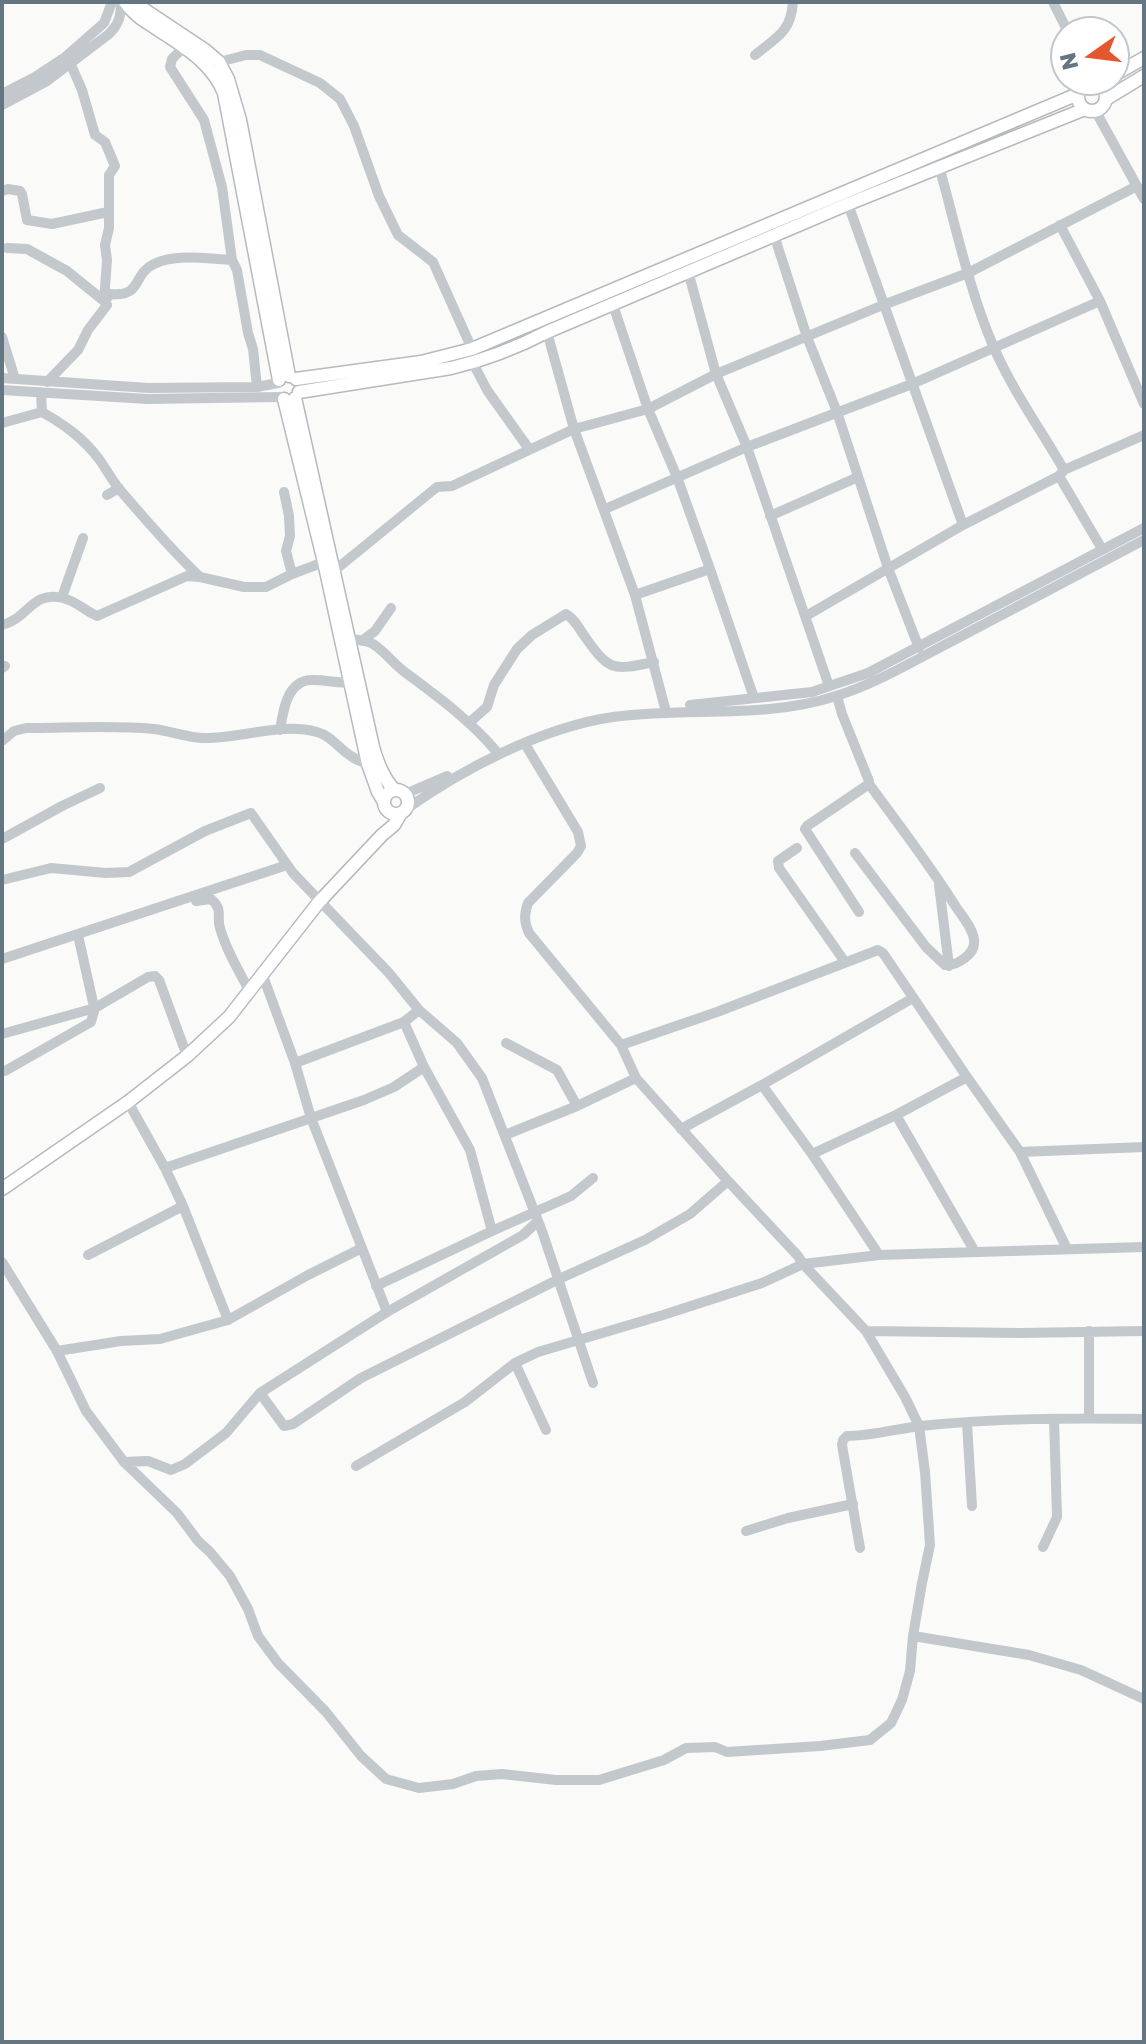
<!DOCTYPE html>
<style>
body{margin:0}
#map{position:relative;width:1146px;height:2044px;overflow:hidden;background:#fafaf8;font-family:"Golos Text",sans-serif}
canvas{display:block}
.frame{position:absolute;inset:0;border:4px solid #657683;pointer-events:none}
.north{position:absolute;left:1050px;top:16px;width:80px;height:80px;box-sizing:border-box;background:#fff;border:2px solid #c1c8cd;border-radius:50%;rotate:256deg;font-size:22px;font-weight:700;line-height:32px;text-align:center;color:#657683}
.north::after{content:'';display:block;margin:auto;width:28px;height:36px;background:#e4572e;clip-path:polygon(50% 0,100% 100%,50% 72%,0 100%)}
</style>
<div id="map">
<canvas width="1146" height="2044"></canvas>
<div class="frame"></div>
<div class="north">N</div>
</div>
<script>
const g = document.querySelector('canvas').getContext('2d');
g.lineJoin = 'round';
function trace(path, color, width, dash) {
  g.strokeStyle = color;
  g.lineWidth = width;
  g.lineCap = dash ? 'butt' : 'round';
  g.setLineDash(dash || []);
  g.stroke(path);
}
const minor = new Path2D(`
 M1053,2L1068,32
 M184,47L172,59L170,67L204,120L222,187L232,260L237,270L248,333L253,349L257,387
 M755,55C777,37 791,32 793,2
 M219,62L246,55H260L320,83L340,99L354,126L379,196L398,235L433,262L472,349
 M1078,80L1080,89
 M1092,80L1093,83
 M2,94L35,77L64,58L104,23L112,2
 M2,105L47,81L109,34C119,24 121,16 121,2
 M1095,110L1144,199
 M939,166C956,227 969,290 994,348C1013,391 1041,430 1064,470
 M2,191L8,189L20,191L22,194L27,220L52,224L108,212
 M848,204L963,525
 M1060,225L1100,301L1144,404
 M774,235L807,337L837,412L888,568L919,648
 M7,248L27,249L67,271L104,301
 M688,271L716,374L747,447L829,686
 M104,301L111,294C143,297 132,274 154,264C178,253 207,259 232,260
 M613,305L648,409L677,477L710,569L754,698
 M547,332L574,429L635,595L665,708
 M2,337L15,379
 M473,363L487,390L529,449
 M2,378L148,388L257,387L278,383
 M47,382L78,350L88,330L107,305L104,301L107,260L105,245L109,228V175L115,166L105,142L95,135L82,90L71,65
 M2,390L147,399L281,397
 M41,393L42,412C65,425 83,438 99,459C106,469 112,480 120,490C144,518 173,552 200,577
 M2,423L42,412
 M1059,476L1102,549
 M284,492L289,516L290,536L286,551L292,574
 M107,495L119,488
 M605,509L747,447L912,384L1100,301
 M770,516L858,477
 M334,571L437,487L452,486L574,429L648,409L716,374L883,305L968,273L1137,186
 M635,595L710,569
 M62,597L83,538
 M806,616L963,525L1059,476L1064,470L1144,435
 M2,625C28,619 32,590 63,598C76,601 85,611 97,616L187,576L200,577L244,587H266L292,574L324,562
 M349,639C357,640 366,640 373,644C386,652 394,665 406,673C438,697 470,720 496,751
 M363,640L375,631L391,608
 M2,668L5,666
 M837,696L842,714L869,781V784L807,826L805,829L859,912
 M690,705L812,692L868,673L1144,528
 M470,722L487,707L494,685L517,649L532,635L566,614C574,619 578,626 583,634C609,671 611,671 654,662
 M280,730C283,711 287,681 311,680C325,679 336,684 350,682
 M2,741L14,731L26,728C69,728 111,725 154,729C170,731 185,737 202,738C240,739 280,722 317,732C332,736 339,749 351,756C356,760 363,762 368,764
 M405,794L447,776
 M405,810C462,769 543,727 613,717C685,707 767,719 836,696C878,683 917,659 956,639C1019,606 1081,573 1144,540
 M2,839L62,806L100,788
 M797,848L778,861L779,868L845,962
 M855,853L926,947L945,965C957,966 976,954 974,940C973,929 963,917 956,907C930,865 899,825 869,784
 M2,880L51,868L106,873L129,872L205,831L251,813L293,873L389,973L419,1010L457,1043L482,1078L542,1231L593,1383
 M939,885L949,966
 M196,901L211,899C224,910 216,916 220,928C226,950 239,971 250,992
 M78,935L94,1007
 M2,959L287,865
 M263,976L295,1063L311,1118L387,1312
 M404,1022L424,1067L470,1150L492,1231
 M2,1034L95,1008L148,977L155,976L159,980L187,1056
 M506,1043L557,1070L577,1106
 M621,1045L717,1012L878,950L883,953L967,1077L1020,1152L1067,1249
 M295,1063L404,1022L419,1010
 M5,1071L91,1022L95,1008
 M762,1085L812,1154L879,1255
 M128,1102L165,1168L183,1206L228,1320
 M896,1115L975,1252
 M681,1129L762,1085L913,998
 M505,1135L577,1106L636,1078
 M1020,1152L1144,1147
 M812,1154L896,1115L967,1077
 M165,1168L364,1100L394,1087L424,1067
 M88,1255L183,1206
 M2,1262L57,1351L86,1411L124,1462L177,1513L198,1541L210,1552L230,1576L248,1609L258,1636L278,1663L326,1712L361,1756L386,1779L419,1788L453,1784L476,1776L502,1774L556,1780H599L664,1760L686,1748L715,1747L727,1752L820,1746L870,1740L891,1723L902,1700L910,1671L913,1636L922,1583L930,1545L925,1472L919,1426L905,1397L866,1331L803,1264L798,1256L728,1181L636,1078L621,1045L529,933C524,922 524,914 528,903L577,853L581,846L578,832L525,744
 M376,1286L492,1231L571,1196L593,1178
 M866,1331L1020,1333L1144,1331
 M57,1351L121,1341L160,1339L228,1320L308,1275L362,1248
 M515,1363L546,1430
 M260,1393L284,1426L293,1424L361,1378L559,1279L645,1240L690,1214L728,1181
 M1089,1418V1331
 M967,1423L972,1506
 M124,1462L148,1461L171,1470L185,1464L226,1433L260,1393L387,1312L523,1235L537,1222
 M356,1466L465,1402L515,1363L538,1352L663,1315L762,1283L803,1264L879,1255L1144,1247
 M746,1531L788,1518L853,1504
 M1043,1547L1057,1517L1054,1419
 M860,1548L842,1445L843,1440L847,1436C872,1436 895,1429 920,1426C993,1418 1071,1418 1144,1419
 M913,1636L1029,1655L1081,1670L1144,1699`);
const major = new Path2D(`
 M125,2C133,14 143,20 154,27C182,46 211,61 224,93L279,380
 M133,2L205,50L219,62L228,79L240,120L289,376
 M1114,75L1144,58
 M1078 97a14 14 0 1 1 28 0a14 14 0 1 1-28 0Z
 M1106,99L1144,76
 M296,379L421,362L472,349L1078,94
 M299,392L451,368C485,360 516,348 547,332L848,204L1085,109
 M295,398L373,747C378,764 383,777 394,790
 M284,399L324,562L368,764L378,792L384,802
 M384 802a12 12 0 1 1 24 0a12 12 0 1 1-24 0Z
 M2,1189L128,1102L187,1056L229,1017L319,902L382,835L394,825L401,813`);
trace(major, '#b5babe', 15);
trace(minor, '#c3c8cc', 10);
trace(major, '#fff', 12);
</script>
